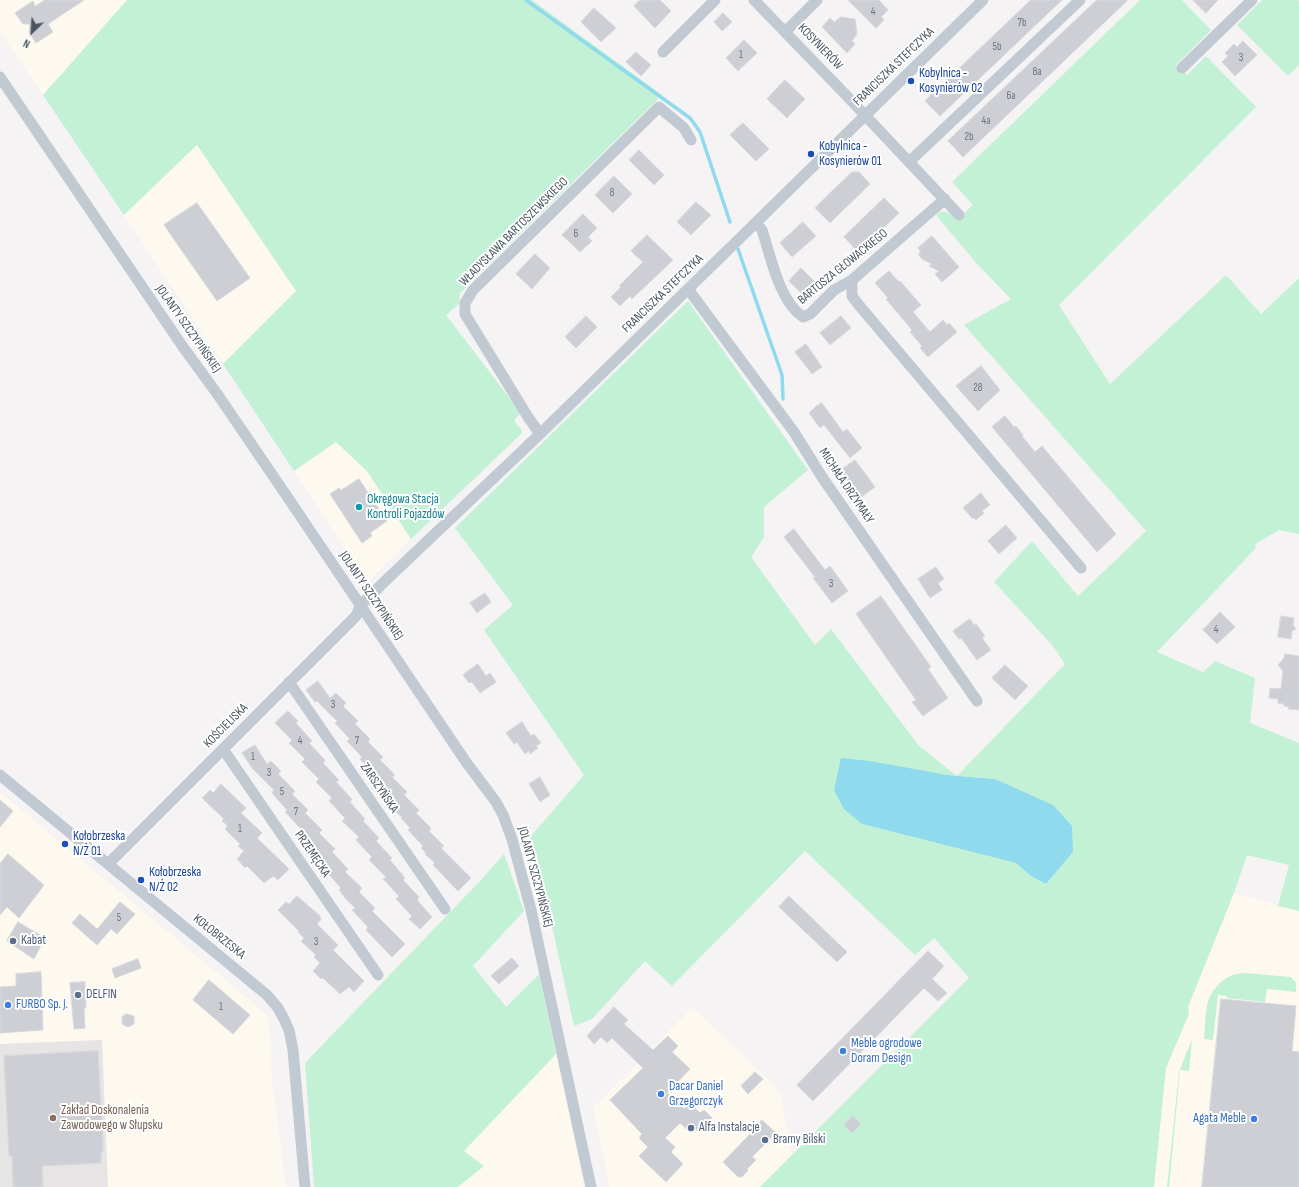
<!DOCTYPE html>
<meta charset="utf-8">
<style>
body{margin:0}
#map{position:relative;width:1299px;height:1187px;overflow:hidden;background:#f5f3f3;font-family:"Sofia Sans Condensed",sans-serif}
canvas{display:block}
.north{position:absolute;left:12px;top:12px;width:40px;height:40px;-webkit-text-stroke:3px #fff;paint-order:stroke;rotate:205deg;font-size:11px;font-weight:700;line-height:16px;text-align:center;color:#4a5661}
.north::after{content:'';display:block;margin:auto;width:14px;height:18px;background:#4a5661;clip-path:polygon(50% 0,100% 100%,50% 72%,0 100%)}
</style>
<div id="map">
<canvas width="1299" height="1187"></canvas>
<div class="north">N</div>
</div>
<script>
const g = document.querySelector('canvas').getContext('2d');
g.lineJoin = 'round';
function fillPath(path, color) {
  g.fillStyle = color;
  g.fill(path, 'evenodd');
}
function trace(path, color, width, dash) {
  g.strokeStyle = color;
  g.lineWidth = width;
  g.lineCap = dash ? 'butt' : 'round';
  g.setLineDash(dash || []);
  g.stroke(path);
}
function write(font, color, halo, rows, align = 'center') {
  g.font = font + ' "Sofia Sans Condensed",sans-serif';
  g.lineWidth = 4;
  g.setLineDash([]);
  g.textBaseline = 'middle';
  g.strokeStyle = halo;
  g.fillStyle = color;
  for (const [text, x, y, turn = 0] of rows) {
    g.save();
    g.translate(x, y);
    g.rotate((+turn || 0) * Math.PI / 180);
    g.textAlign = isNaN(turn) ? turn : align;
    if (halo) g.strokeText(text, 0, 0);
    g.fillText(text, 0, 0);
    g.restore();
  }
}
const commercial = new Path2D(`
 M0,0H127L43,95L0,32Z
 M197,145L296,291L223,364L124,215Z
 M336,442L367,471L411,539L369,580L364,578L294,471Z
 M0,792L267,1015L269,1019L271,1071L286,1187H108L101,1040L0,1044Z
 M1234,893L1299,911V1187H1152L1163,1078L1167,1057Z
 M693,1007L780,1092L792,1155L760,1187H610L593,1108Z
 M556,1054L584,1187H458L484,1166L464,1151Z`);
const education = new Path2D(`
 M102,1040L108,1187H0V1044Z`);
const green = new Path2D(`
 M127,0H532L662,95L460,293L459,304L446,315L521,413L514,420L522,431V433L411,539L367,471L336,442L294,471L223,364L296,291L197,145L124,215L43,95Z
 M1140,0H1182L1211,30L1176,65L1187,75L1206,56L1256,107L1059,305L1110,384L1226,275L1261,314L1299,278V534L1279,530L1255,544L1256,548L1157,652L1203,672L1215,661L1255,678L1250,723L1299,743V911L1278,906L1289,865L1247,855L1234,893L1188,1007L1189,1014L1166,1068L1154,1187H760L969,978L934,938L915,955L805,851L672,986L645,961L592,1019L574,1026L548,908L530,837L584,775L484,630L513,605L455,528L688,301L808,470L764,507V537L751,557L815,645L831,629L919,746L957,776L1065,664L1052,645L994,582L1032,541L1078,596L1146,531L964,325L1011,299L978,265L936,215C944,207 950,214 957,220L973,205L952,182ZM947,775L996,779L1073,852L1046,884L1031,876L1016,863L862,824Z
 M1262,0H1298L1299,2V65L1288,76L1237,25Z
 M504,854L524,911L473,966L506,1007L539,974L556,1054L464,1151L484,1166L458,1187H314L305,1063L481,880Z
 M1245,973L1291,977L1296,983V992L1267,989L1265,1002L1226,998L1227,996L1218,995L1213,1040L1204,1039C1205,1028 1205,1016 1207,1005C1212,987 1226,973 1245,973Z
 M1192,1039L1189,1071L1180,1070L1169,1187H1167L1179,1072Z`);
const water = new Path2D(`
 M841,758L870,761L947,775L995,779L1053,805L1072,826L1073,852L1046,884L1031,876L1016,863L862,824L844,809L834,790Z`);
const stream = new Path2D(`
 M526,0L690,118L700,132L730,222
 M738,249L782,375L783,399`);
const building = new Path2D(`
 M45,0H84L48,24L53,32L36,43L29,32L30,24H23L15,13L33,1L35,6Z
 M640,0H660L671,11L655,28L634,6Z
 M848,0H879L888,10L881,17L884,20L876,28Z
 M1031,0H1062L940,116L925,101Z
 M1097,0H1128L963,157L948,141Z
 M1193,0H1218L1206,13Z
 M594,8L616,28L601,42L581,22Z
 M723,13L732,22L722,31L714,22Z
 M841,17L855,19L857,34L852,41L855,44L847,53L822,27L830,18L834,22Z
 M744,40L757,53L738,71L726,58Z
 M1243,41L1257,55L1235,76L1222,62L1228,56L1225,53L1234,44L1237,47Z
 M636,52L651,65L641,76L626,62Z
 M785,80L805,99L787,118L767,99Z
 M743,123L769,149L756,161L730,135Z
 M639,150L664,175L654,185L629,160Z
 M852,172H859L870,184L830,223L815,208Z
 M614,176L632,194L613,213L595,195Z
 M884,198L899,213L858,252L844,237Z
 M696,202L711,215L691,235L677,222Z
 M197,203L250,278L217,301L164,225Z
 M583,214L597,228L588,237L592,241L580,252L562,235Z
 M803,222L816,236L792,257L780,243Z
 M647,235L673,260L632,299L630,296L620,306L611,297L621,287L619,286L643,262L631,251Z
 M932,236L959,267L942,282L935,274L939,271L929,266L932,264L922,259L918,254L921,252L918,248Z
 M535,254L550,268L532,289L516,274Z
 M801,268L820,287L808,300L789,281Z
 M889,271L899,282L900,281L921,305L913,312L930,332L943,320L947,325L949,323L957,332L928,357L920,348L922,346L910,332L912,330L886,299L888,298L875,283Z
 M586,316L597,327L576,348L565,337Z
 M841,316L851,328L830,345L820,333Z
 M806,344L822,367L812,374L795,352Z
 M981,366L1000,390L978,411L956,386Z
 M822,403L843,432L847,429L862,448L850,458L824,425L820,428L809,413L815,407Z
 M1005,416L1014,427L1016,426L1023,435L1022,436L1035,452L1042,446L1116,534L1097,552L992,427Z
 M855,460L875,487L860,498L840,471Z
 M359,479L387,521L370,533L372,536L362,543L330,494L339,488L341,490Z
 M981,493L990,505L982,511L984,513L976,520L974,518L973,519L963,508Z
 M1006,525L1017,538L999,554L988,541Z
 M794,529L825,570L830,566L848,591L832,603L813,578L815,577L784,537Z
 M936,567L944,579L938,583L942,590L930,598L918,579Z
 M485,593L491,602L477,613L470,603Z
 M881,596L931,667L928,669L948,698L923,716L912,702L916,700L856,614Z
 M1220,612L1235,627L1217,644L1203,630Z
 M1281,616L1294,618L1293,625L1296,629L1292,631L1291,639L1278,637Z
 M970,619L974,625L976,624L985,636L982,638L991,650L977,660L961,638L959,639L953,631Z
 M1285,654L1299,656V710L1288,709L1289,707L1284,706V704L1278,703V699L1269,698L1270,688L1281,689L1283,671L1278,665L1284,658Z
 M478,664L486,676L490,673L496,682L480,693L472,682L469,683L463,675Z
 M1005,665L1028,686L1015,700L992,678Z
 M318,681L330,698L336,693L346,703L343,706L358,721L355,724L370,739L368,742L383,757L380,760L395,775L392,777L407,792L404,795L419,810L416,813L431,828L429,831L444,846L441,848L471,878L458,891L433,865L435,863L425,854L426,853L421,848L423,846L408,830L410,828L401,818L402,817L396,812L398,810L384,794L386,792L377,783V782L372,776L374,775L360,759L362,757L347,741L350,739L335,723L337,721L317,701L315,702L306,690Z
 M288,711L298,721L296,723L312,741L309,743L325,760L323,763L339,780L336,782L352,799L350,802L365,819L363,821L379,838L376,841L392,858L390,860L405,878L403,880L419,897L417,900L432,917L420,929L409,919L412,916L396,899L399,896L383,879L386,877L369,860L372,857L356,840L359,837L342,821L345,818L329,801L332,798L316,782L319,779L302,762L305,759L289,743L292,740L275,723Z
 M522,722L531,736L534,734L541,743L536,746L538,748L530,754L529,751L525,754L517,742L514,744L506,733Z
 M255,745L267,764L271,761L281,771L278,774L295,791L292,794L308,810L305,813L322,830L319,833L335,849L332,852L348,869L345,872L362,888L359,892L375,908L372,911L405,944L392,957L366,930L368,927L352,910L355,908L344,897V896L339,890L341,888L326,871L328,869L312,851L315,849L303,838L304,837L299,832L301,829L285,812L287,810L272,793L274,790L252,768L242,753Z
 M540,777L550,795L540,802L529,784Z
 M221,784L246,808L241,813L262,833L257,838L289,869L278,880L273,876L264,883L247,866L245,868L237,859L244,851L238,846L240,844L225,829L228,826L222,821L224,819L202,798L210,790L213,793Z
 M0,800L13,811L0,827Z
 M8,854L44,885L19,918L7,907L0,915V864Z
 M297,896L319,915L321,919L317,924L338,945L333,950L364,981L354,992L349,987L340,994L323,978L321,979L313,971L320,963L314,957L316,955L301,941L304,938L298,932L299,931L278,910L286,902L289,904Z
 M789,896L847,952L837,962L779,907Z
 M120,902L135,914L117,934L111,929L97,945L72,923L80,914L97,929Z
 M18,922L45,938L34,959L7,941Z
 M928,951L944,966L932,979L947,993L938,1001L924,988L813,1101L797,1085Z
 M512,958L519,966L499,984L491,976Z
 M138,959L141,968L115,978L112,969Z
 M41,972L43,1030L0,1033V987L16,986V974Z
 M209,980L250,1015L233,1034L193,1000Z
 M85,982L86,1008H84L85,1028L74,1029L70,983Z
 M1221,999L1296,1006L1292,1051L1299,1052V1187H1202Z
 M614,1007L628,1020L624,1024L653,1050L668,1036L678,1046L672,1052L690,1069L667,1093L684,1109L690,1103L700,1113L704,1110L712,1118L698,1132L695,1129L691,1133L680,1123L665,1138L675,1147L671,1152L683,1164L666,1182L639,1156L648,1147L639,1138L642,1134L610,1100L643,1068L612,1038L607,1043L601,1037L594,1044L587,1036Z
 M127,1014L134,1016V1024L128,1027L122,1024V1017Z
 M98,1051L103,1142V1152H101V1163L42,1166L43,1187H13L12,1156H9L4,1056Z
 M755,1072L763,1079L748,1094L741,1086Z
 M853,1116L861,1124L852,1133L844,1125Z
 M762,1120L776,1133L752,1157L756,1160L747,1169L748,1170L742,1177H738L723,1162L756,1128L755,1127Z`);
const minor = new Path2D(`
 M754,0L844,93L959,215
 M786,31L817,0
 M663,52L715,0
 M1182,68L1252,0
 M0,77L183,347L218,395L282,489L466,762L496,802L503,815L512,839L531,910L591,1187
 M909,162L1080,0
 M756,223L762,230C771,257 779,301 803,317L810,314L834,290L852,280L945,199
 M852,280V296L858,304L1081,568
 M688,289L794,432L822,477L977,701
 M540,434L528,417L465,314V303L473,290L659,107L684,128L691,140
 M289,682L445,909
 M223,749L378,975
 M0,775L267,995L278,1008L283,1017L289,1030L293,1050L305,1187
 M108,864L356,616L360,606L381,585L540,434L983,0`);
const markers = [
 [911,81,4,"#1a4fb4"],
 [811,154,4,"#1a4fb4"],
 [359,507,4,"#0f9aa8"],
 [65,844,4,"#1a4fb4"],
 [141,880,4,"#1a4fb4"],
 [13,941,4,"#5c6f8a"],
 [78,995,4,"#5c6f8a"],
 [8,1005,4,"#3f7fe0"],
 [843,1051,4,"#3f7fe0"],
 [661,1094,4,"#3f7fe0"],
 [53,1118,4,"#8d6e63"],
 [1254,1119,4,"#3f7fe0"],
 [691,1128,4,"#5c6f8a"],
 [765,1140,4,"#5c6f8a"]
];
const numberNames = [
 ["4",873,12],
 ["7b",1022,23],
 ["5b",997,47],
 ["1",741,55],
 ["3",1241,58],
 ["8a",1037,72],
 ["6a",1011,96],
 ["4a",986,121],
 ["2b",969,137],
 ["8",612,193],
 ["6",576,234],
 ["28",978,388],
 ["3",831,584],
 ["4",1216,630],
 ["3",333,705],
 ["4",300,741],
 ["7",357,741],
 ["1",253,757],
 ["3",269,773],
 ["5",282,792],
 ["7",296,812],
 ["1",240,829],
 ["5",119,918],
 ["3",316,942],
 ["1",221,1007]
];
const streetNames = [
 ["KOSYNIERÓW",820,47,46],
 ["FRANCISZKA STEFCZYKA",894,67,-44],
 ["WŁADYSŁAWA BARTOSZEWSKIEGO",514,232,-45],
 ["BARTOSZA GŁOWACKIEGO",843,267,-39],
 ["FRANCISZKA STEFCZYKA",663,294,-44],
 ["JOLANTY SZCZYPIŃSKIEJ",188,329,55],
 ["MICHAŁA DRZYMAŁY",846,486,56],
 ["JOLANTY SZCZYPIŃSKIEJ",371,596,56],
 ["KOŚCIELISKA",226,726,-45],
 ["ZARSZYŃSKA",379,788,56],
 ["PRZEMĘCKA",312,854,56],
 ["JOLANTY SZCZYPIŃSKIEJ",535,877,75],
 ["KOŁOBRZESKA",219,937,39]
];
const transitNames = [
 ["Kobylnica -",919,74],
 ["Kosynierów 02",919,89],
 ["Kobylnica -",819,147],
 ["Kosynierów 01",819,162],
 ["Kołobrzeska",73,837],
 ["N/Ż 01",73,852],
 ["Kołobrzeska",149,873],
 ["N/Ż 02",149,888]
];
const cultureNames = [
 ["Okręgowa Stacja",367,500],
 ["Kontroli Pojazdów",367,515]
];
const serviceNames = [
 ["Kabat",21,941],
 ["DELFIN",86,995],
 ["Alfa Instalacje",699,1128],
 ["Bramy Bilski",773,1140]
];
const shopNames = [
 ["FURBO Sp. J.",16,1005],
 ["Meble ogrodowe",851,1044],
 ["Doram Design",851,1059],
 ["Dacar Daniel",669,1087],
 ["Grzegorczyk",669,1102],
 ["Agata Meble",1246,1119,"right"]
];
const educationNames = [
 ["Zakład Doskonalenia",61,1111],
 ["Zawodowego w Słupsku",61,1126]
];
fillPath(commercial, '#fdf9ef');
fillPath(education, '#e6e4e5');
fillPath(green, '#c3f1d5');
fillPath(water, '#90daee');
trace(stream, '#90daee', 3.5);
fillPath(building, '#cdcfd5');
trace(building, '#d7d9de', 1);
trace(minor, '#c1cad2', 11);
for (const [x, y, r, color] of markers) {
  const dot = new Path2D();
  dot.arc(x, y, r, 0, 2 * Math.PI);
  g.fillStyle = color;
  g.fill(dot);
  trace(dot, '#fff', 1.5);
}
write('11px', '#6b747e', null, numberNames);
write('13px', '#4a5661', '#fff', streetNames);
write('13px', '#164399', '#fff', transitNames, 'left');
write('13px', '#0d838f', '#fff', cultureNames, 'left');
write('13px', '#4e5e75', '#fff', serviceNames, 'left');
write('13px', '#366cbe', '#fff', shopNames, 'left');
write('13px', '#785e54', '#fff', educationNames, 'left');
</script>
